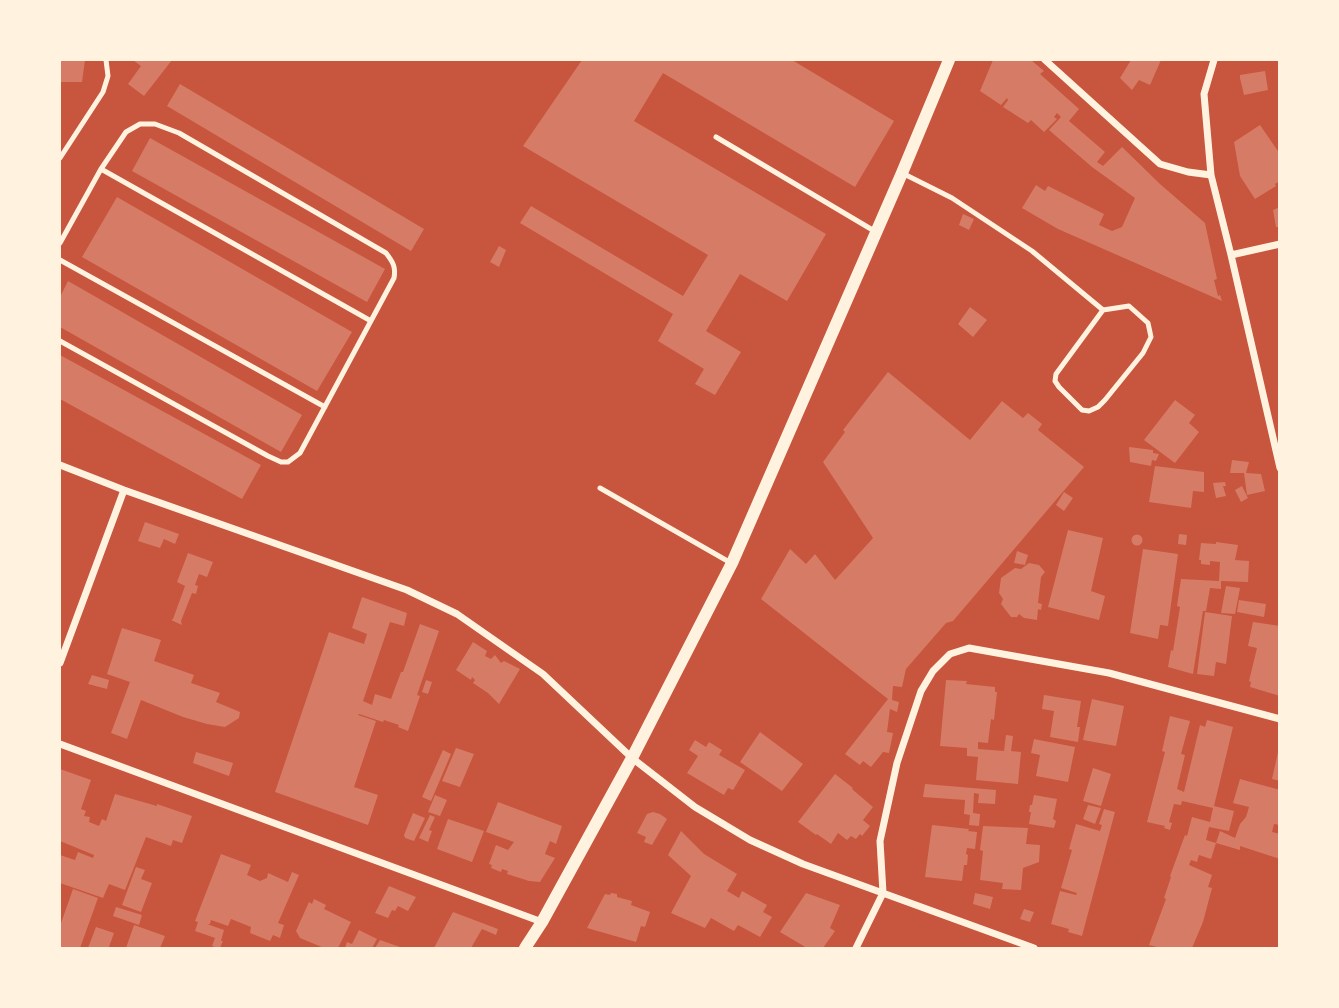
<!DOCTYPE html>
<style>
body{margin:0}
#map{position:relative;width:1339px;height:1008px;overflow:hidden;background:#c8553d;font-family:"Fira Sans",sans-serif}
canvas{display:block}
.frame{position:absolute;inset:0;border:61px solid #fff3e0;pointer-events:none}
</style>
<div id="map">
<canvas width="1339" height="1008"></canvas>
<div class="frame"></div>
</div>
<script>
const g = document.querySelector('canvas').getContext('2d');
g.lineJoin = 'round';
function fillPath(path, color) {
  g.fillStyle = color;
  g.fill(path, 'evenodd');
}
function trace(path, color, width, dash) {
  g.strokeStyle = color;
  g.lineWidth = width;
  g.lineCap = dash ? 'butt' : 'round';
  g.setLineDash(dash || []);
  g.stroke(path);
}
const building = new Path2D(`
 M60,60H85L82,82H60Z
 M133,60H172L144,96L128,84L141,66Z
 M582,60H792L894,121L855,187L663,73L634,121L826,234L787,301L740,274L706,331L741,352L715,395L695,384L704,369L658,341L673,314L520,223L531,206L683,296L708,255L523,146Z
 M993,60H1031L1044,71L1040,74L1079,109L1069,121L1105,152L1097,162L1103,166L1122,147L1160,184L1205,223L1217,279L1214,280L1218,296L1220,295L1222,301L1058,229L1022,208L1036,185L1045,191L1048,186L1104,214L1099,225L1112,231L1122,227L1135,198L1092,167L1049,130L1061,117L1057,113L1054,117L1057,119L1044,132L1031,120L1028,123L1003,107L1008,100L1007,98L1001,105L980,91Z
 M1131,60H1161L1150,85L1139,80L1132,90L1120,78Z
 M1265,71L1268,90L1244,95L1240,78V75Z
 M180,84L424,229L411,251L167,106Z
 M1260,125L1280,154V181L1275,184L1276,186L1255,199L1240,176L1234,142Z
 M150,138L385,269L367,302L132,171Z
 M117,197L352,332L317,391L82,257Z
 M1280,207V227H1276L1273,210Z
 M963,214L974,219L969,230L959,225Z
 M499,246L506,250L499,267L490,262Z
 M68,281L302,415L281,452L60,327V297Z
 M970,307L987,320L973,337L958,324Z
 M60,355L261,465L242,499L60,399Z
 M888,372L970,440L1002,401L1023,418L1028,413L1042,424L1038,430L1084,467L953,621L946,623L906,669L902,687L893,686L892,700L899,702L897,712L890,709L887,732L893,733L889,753L883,752L871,767L863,761L860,765L845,754L888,699L761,599L790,549L806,564L815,554L835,580L873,538L823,462L845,432L843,430Z
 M1175,400L1195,415L1189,423L1199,432L1175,463L1144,440Z
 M1129,447L1153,450V453L1159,454L1156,461L1152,460L1151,466L1130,462Z
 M1232,460L1249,462L1246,473L1261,474L1265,491L1247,495L1244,473H1230Z
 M1155,466L1204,472V492L1193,491L1191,508L1149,502Z
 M1225,482L1226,486H1223L1226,496L1216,498L1213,483Z
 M1242,486L1248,498L1241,502L1235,490Z
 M1064,492L1073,498L1064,511L1056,505Z
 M145,522L179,534L175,544L164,539L160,548L138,541Z
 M1068,530L1103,538L1091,591L1105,596L1099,620L1048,607Z
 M1179,534L1187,535L1186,545L1178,544Z
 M1131.5 540a5.5 5.5 0 1 1 11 0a5.5 5.5 0 1 1-11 0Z
 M1216,542L1238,545L1235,560L1249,561L1248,582L1221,581V589L1210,588L1206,611H1203L1193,674L1168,667L1171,650L1173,651L1180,607L1177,606L1181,579L1219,581L1220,562L1210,561V565L1201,564V560H1199L1201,543L1216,544Z
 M1143,549L1178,554L1168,626L1160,625L1158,639L1130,633Z
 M1017,551L1028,555L1025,565L1014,563Z
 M188,553L213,562L207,577L199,574L195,585L198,586L196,594L192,593L181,621L182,625L171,620L173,619L185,586L177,582Z
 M1029,563L1039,565L1045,572L1041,577L1038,603L1042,604L1041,610L1038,609L1037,620L1024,618L1019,614L1017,617H1011L1001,604L1003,599L999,593L1001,578L1015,568L1021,569Z
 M1226,586L1240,588L1235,614L1221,613Z
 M362,597L407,613L404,626L390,622L363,701L372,705L375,694L391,699L401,672H403L420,624L439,631L417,695L420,696L408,731L398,727L399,725L384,720L383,722L359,714L358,715L376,721L354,787L378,795L368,825L275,792L329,632L364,644L367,634L352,628Z
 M1239,600L1266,604L1264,617L1237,612Z
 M1205,612L1232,616L1226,664L1216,662L1214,676L1197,674Z
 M1253,622L1280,626V696L1250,687L1251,682L1249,681L1257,648L1248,646Z
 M122,628L161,640L154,661L194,675L191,683L220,693L216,702L240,712L239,718L225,727L207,724L183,717L141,700L127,739L111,733L130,682L107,674Z
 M473,642L487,651L485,656L491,659L495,655L501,663L504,661L520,669L499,704L488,693L473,683L475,680L472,677L471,680L456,670Z
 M92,675L109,680L107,689L88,684Z
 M426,680L432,682L428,694L422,692Z
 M946,680L967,681L966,684L995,687V692H997L994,720L991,719L988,743L978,742V749L1004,751L1006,735L1013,736L1011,751L1021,752L1018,784L976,780L978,757L967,756V748L940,746Z
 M1044,695L1081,701L1077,727H1080L1078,742L1050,737L1054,711L1042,709Z
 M1092,699L1124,706L1116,746L1083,740Z
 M1170,716L1190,721L1181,754L1185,755L1177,789L1184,792L1200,725L1205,727L1207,720L1233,727L1214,806L1234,811L1229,831L1209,827L1206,840L1216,843L1220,831L1235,838L1240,824L1246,817L1249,807L1233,803L1240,779L1280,790V825L1274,824L1272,832L1280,834V859L1240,846V850L1216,843L1211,859L1199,855L1197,862L1191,860L1189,865L1212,875L1208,887L1212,888L1203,922L1192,948H1161L1149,945L1166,899L1164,898L1171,877L1170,876L1185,835L1187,836L1192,817L1210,822L1213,808L1182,801L1181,805L1174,804L1169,822L1172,823L1170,830L1164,828L1165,826L1147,822L1165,752L1162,751Z
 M760,732L803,764L782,791L740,762Z
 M1034,739L1075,747L1068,782L1036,776L1040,755L1031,753Z
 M695,740L706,747L709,742L722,750L719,755L745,770L733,790L728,788L724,795L687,773L698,756L689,750Z
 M456,748L474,754L460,787L442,781Z
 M443,750L451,754L431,801L422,797Z
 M196,752L233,763L229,776L193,763Z
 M1278,752H1280V781L1272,779Z
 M1093,768L1111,774L1101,806L1083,801Z
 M60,769L91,780L81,809L86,811L84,816L90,817L89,822L99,826L102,819L106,821L115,794L157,806V804L192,816L182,843L173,840L171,846L146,837L125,890L109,884L103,898L60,883V855L75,860L78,852L93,858L94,855L60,841Z
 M835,774L853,788L852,789L873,807L863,820L870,826L862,836L860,834L856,839L851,836L847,840L838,833L831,844L817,834L816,835L798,822Z
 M925,784L996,790L995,804L978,803L979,794L974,793L973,813L980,814L979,826L969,825L970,815L964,814L965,800L923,797Z
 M435,795L447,800L440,816L428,812Z
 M1034,795L1057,799L1053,819L1056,821L1054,828L1029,824L1031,812H1029L1030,805H1032Z
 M498,802L562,826L556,844L550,841L545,854L555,858L540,882L529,881L507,874L508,871L502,869L501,872L491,868L492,865L489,864L496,845L508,850L514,842L486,832Z
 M1088,805L1101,808L1095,824L1083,819Z
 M1104,809L1115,812L1082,936L1068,932L1069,929L1051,924L1060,891L1076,895L1077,893L1061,888L1072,850L1069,849L1076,824L1100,831L1102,825L1099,824Z
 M653,812L660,814L667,819L652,845L644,842L646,837L637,833L647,814Z
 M413,813L425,818L414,841L405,838L404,835Z
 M430,815L435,817L429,830L432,831L428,842L419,838Z
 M448,819L484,831L472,862L437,849Z
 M932,825L969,829L968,831L977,832L975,849L967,848L966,854L968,855L967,865H964L962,881L925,877Z
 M983,826L1028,828L1026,844L1040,845L1039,862L1023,868L1021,890L1002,889L1003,883L980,880L983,851L980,850Z
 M681,831L704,854L737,874L727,891L739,898L742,891L767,905L763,912L772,917L760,937L738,925L734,931L711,918L705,928L671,913L691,876L668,855Z
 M221,854L251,865L247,875L260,881L267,878L268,873L288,882L292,872L299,875L278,923L284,925L280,938L273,935L270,941L250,933L251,927L231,919L228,926L211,920L210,924H207L224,930L221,941H223L220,948H218L212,946L215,938L195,931L198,922L195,921Z
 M136,867L145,870L141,879L152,883L141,912L122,905Z
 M389,886L416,897L408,911L398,906L395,911L392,910L388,918L375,913Z
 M73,889L98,898L80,948H60V926Z
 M611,893L617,894V897L632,901L631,905L650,912L645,927L641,926L636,942L587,928L605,894L610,895Z
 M806,893L840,905L830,928L835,931L823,948H807L780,932Z
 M975,893L993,897L990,909L973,904Z
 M314,899L326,905L324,909L351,922L338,948H324L300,938L296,931L309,902L312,904Z
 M116,907L142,915L139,925L113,916Z
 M1024,909L1034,912L1030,922L1020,919Z
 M453,912L498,929L496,935L482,929L471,948H434Z
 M134,925L165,936L160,948H126Z
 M96,927L114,933L109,947L88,948Z
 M359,930L377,939L372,948H345L347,942L352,944Z
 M380,940L403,948H375Z`);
const service = new Path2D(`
 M716,137L876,232
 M60,158L103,92L108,76L106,60
 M101,169L371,321
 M902,173L952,198L1032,251L1103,310L1129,306L1148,323L1151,337L1143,353L1105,400L1098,407L1089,411L1082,410L1059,387L1055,381L1056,374L1103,310
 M60,243L101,169L126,132L140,124H155L179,133L386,253C393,262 396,267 394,278L300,453L288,462H281L268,456L60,341
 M60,260L325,407
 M600,488L731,563`);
const minor = new Path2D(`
 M1045,60L1160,164L1188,172L1211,175
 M1214,60L1204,94L1211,175L1231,255L1280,468
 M1231,255L1280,244
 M60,465L124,490L407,590L457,614L543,674L632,758L695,807L750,840L803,864L1034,948
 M60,663L124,490
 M60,744L542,922
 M856,948L883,893L880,841L897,763L921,691L933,671L950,654L969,648L1109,673L1280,719`);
const tertiary = new Path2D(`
 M525,948L542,922L632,758L732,563L902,173L949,60`);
fillPath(building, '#d67c66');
trace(service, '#fff3e0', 5);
trace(minor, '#fff3e0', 7);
trace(tertiary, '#fff3e0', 12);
</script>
